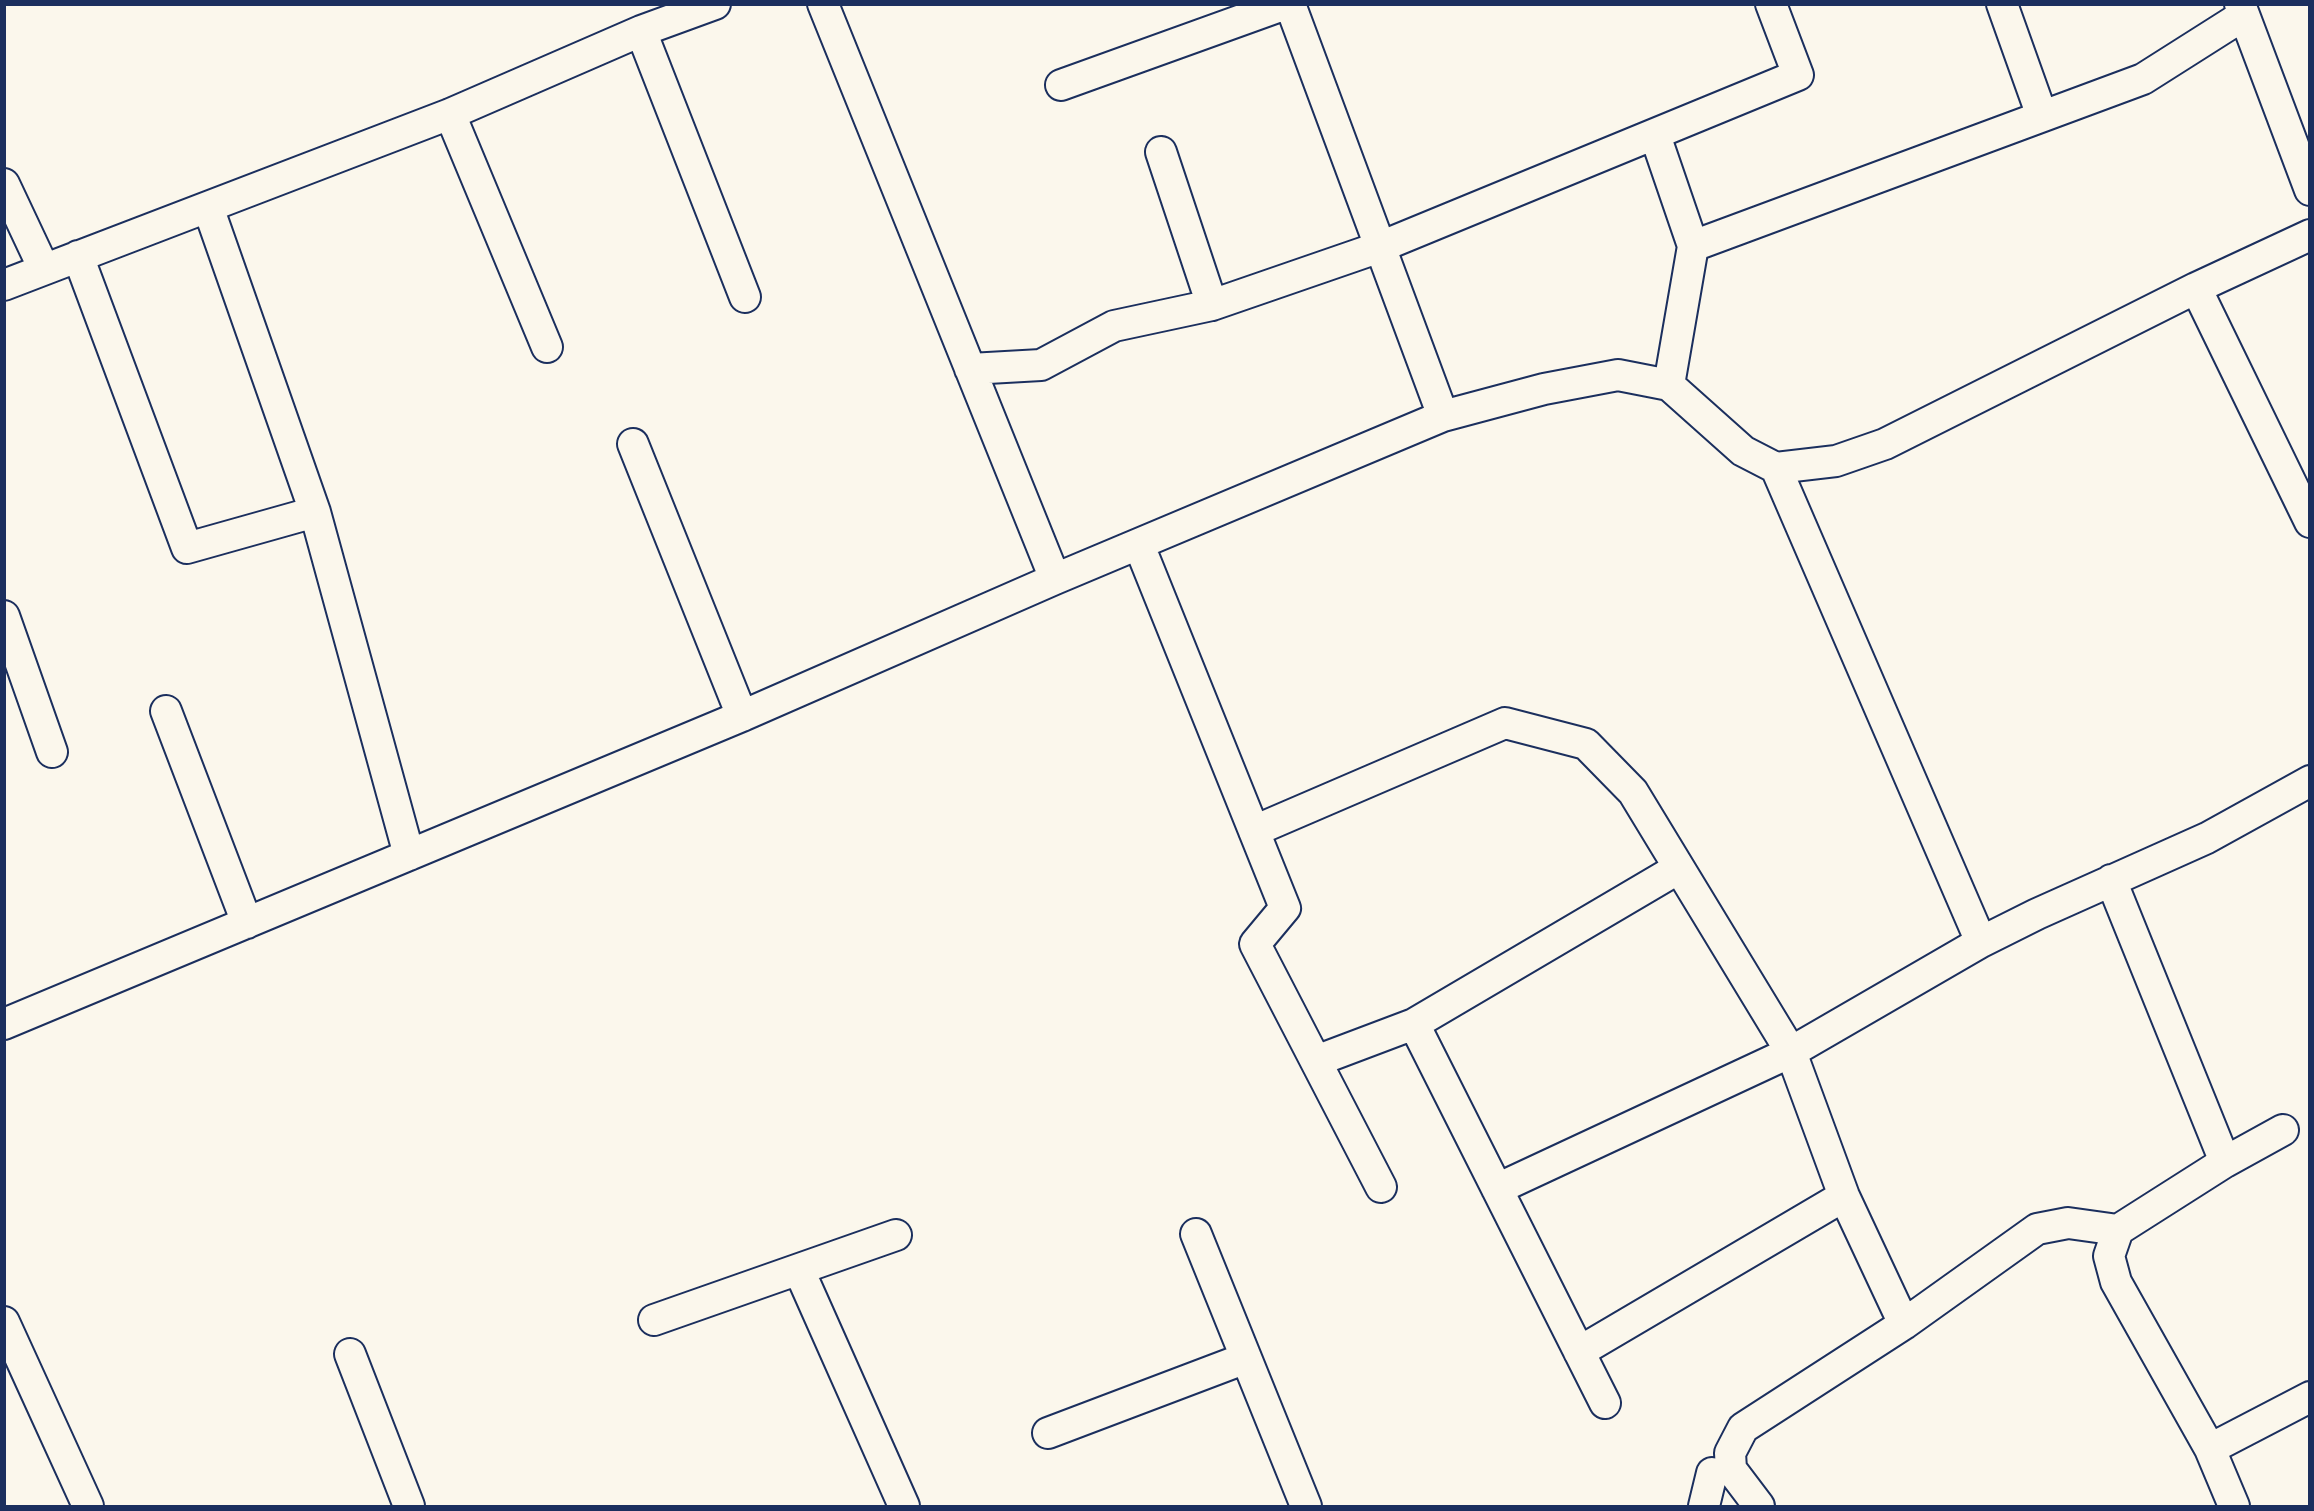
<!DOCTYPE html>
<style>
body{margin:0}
#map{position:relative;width:2314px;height:1511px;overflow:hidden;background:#fbf7ec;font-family:"Indie Flower",sans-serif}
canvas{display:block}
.frame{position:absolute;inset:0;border:6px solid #1b2f5e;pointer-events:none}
</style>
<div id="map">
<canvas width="2314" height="1511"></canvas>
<div class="frame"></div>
</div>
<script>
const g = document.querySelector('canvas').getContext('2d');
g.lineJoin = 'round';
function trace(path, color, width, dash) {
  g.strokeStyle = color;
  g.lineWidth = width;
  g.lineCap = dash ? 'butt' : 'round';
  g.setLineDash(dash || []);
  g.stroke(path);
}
const minor = new Path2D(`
 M823,4L1055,579
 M1290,4L1443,416
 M2002,4L2042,116
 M2240,4L2310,190
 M641,31L745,297
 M1061,85L1286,4
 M450,114L547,347
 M1655,135L1693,246L1669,385
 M1161,152L1212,305L1380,247L1798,75L1771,4
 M4,184L44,269
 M208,207L315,512L409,855
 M1693,246L2143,79L2244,15
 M78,256L187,548L315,512
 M4,285L450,114L641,31L715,4
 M2196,288L2310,522
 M970,369L1041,365L1114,326L1212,305
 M633,444L742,716
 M1776,468L1981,942
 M1139,545L1285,908L1255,944L1381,1187
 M4,616L52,752
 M166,711L247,923
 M1254,831L1505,723L1586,744L1633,792L1791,1052L1844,1196L1904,1324
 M2111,880L2225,1162
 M4,1024L742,716L1055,579L1443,416L1544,389L1618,375L1669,385L1743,451L1776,468L1836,461L1885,444L2196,288L2310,235
 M1414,1024L1679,868
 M1316,1061L1414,1024L1605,1403
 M1497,1189L1791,1052L1981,942L2037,914L2207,838L2310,781
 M1196,1234L1306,1506
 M799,1270L904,1506
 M654,1320L896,1235
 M4,1322L88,1506
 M1579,1352L1844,1196
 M350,1354L409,1506
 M1048,1433L1246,1358
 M2210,1449L2310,1397
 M1704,1506L1712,1473
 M1759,1506L1731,1469L1730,1453L1743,1428L1904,1324L2037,1229L2068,1223L2118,1230
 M2234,1506L2210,1449L2116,1282L2109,1256L2118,1230L2225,1162L2283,1130`);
trace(minor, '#1b2f5e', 34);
trace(minor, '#fbf7ec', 30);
</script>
